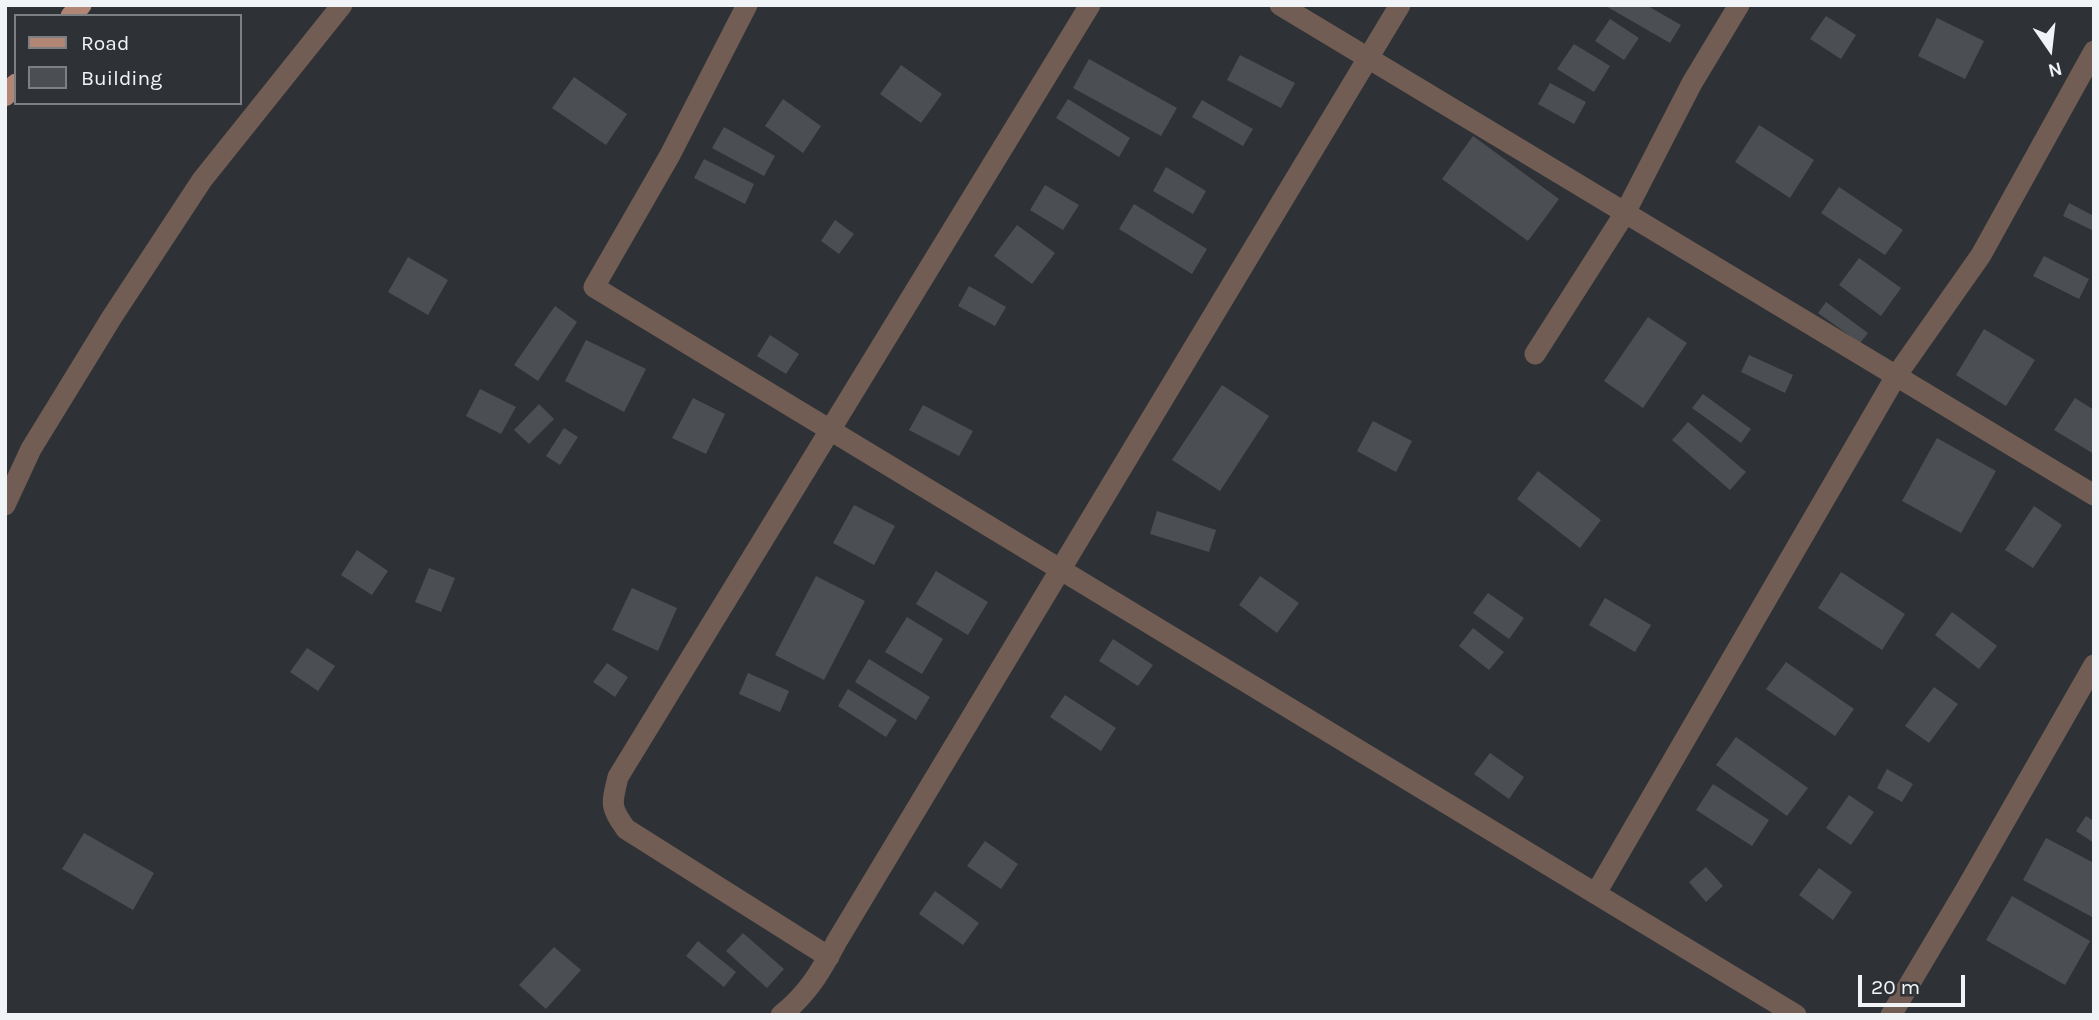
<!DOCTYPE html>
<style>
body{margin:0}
#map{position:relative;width:2099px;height:1020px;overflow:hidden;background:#2e3236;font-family:Karla,sans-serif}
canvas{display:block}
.frame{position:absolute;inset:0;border:7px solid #f1f4f6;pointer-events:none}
.legend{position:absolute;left:14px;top:14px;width:228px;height:91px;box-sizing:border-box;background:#2e3236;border:2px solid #7c8083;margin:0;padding:9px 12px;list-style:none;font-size:21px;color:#f1f4f6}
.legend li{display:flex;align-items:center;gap:14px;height:35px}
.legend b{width:35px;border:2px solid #7c8083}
.north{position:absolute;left:2015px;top:14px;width:70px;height:70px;-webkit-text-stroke:5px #2e3236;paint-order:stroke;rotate:166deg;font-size:19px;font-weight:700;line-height:28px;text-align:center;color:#f1f4f6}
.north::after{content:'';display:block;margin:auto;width:24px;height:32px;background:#f1f4f6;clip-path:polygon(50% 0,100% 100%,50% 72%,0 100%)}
.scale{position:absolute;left:1858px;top:975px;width:107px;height:32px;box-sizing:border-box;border:4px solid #f1f4f6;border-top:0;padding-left:9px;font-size:21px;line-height:24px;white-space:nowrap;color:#f1f4f6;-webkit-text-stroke:5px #2e3236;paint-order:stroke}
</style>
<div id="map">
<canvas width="2099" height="1020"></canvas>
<div class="frame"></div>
<ul class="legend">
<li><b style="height:9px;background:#b18675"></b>Road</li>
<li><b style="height:19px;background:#4b4f53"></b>Building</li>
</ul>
<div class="north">N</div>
<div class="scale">20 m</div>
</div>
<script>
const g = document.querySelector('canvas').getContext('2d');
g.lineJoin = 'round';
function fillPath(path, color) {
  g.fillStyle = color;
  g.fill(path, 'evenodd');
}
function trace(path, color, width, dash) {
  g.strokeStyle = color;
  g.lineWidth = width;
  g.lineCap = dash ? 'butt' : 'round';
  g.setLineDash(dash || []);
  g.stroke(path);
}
const building = new Path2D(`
 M1604,5H1646L1681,25L1670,43Z
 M1826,16L1856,35L1841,59L1810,39Z
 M1937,18L1984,41L1965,79L1918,56Z
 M1610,19L1639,38L1624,60L1595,41Z
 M1574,44L1610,66L1594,92L1557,69Z
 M1240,55L1295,83L1281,108L1227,80Z
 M1089,59L1177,108L1161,136L1073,88Z
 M901,65L942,94L921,123L880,94Z
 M574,77L627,114L606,145L552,108Z
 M1550,83L1586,102L1574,124L1538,104Z
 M783,99L821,126L803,153L765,126Z
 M1068,99L1130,138L1119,157L1056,118Z
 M1202,100L1253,129L1243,146L1192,117Z
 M1759,125L1814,160L1790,198L1735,162Z
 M724,127L775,156L764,176L712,148Z
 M1473,136L1559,199L1528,241L1442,179Z
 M704,159L754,184L745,204L694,178Z
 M1166,167L1206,191L1193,214L1153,191Z
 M1045,185L1079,205L1063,230L1030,210Z
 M1839,187L1903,230L1885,255L1821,213Z
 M2069,203L2094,216V231L2063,216Z
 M1134,204L1207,249L1192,274L1119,229Z
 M835,220L854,234L839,254L821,241Z
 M1017,225L1055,253L1032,284L994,256Z
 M2044,256L2089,279L2079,299L2033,276Z
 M408,257L448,280L428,315L388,292Z
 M1859,258L1901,288L1881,316L1839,285Z
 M969,286L1006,307L995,326L958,306Z
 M1826,302L1868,333L1860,343L1818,313Z
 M555,306L577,322L538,381L514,365Z
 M1648,317L1687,343L1643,408L1604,381Z
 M1984,329L2035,360L2006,406L1956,375Z
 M770,335L799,354L786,374L757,356Z
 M586,340L646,369L624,412L565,381Z
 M1749,355L1793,375L1785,393L1741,372Z
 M1222,385L1269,416L1220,491L1172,460Z
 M480,389L516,407L501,434L466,416Z
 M1703,394L1751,429L1741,443L1692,408Z
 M693,398L725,414L706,454L672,438Z
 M2075,398L2094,410V454L2054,430Z
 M539,404L554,419L529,444L514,430Z
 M923,405L973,431L959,456L909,430Z
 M1373,421L1412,441L1396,472L1357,451Z
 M1688,422L1746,472L1730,490L1672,440Z
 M564,428L578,437L560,465L546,456Z
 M1937,438L1996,471L1961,533L1902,501Z
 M1538,471L1601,520L1580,548L1517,499Z
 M854,505L895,526L874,565L833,543Z
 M2034,506L2062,525L2033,568L2005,550Z
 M1157,511L1216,530L1209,552L1150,534Z
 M357,550L388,571L372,595L341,575Z
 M429,568L455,578L441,612L415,602Z
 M936,571L988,602L968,635L916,604Z
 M1841,572L1905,614L1882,650L1818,608Z
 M816,576L865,601L824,680L775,655Z
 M1260,576L1299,603L1277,633L1239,605Z
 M632,588L677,608L658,651L612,630Z
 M1488,593L1524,618L1509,639L1473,613Z
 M1605,598L1651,625L1635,652L1589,625Z
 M1952,612L1997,646L1979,669L1935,635Z
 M907,617L943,639L922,674L885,652Z
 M1473,628L1504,652L1489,670L1459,646Z
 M1113,639L1153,665L1138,686L1099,661Z
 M307,648L335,666L318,691L290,672Z
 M869,659L930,697L916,720L855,682Z
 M1786,662L1854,709L1835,736L1766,689Z
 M607,663L628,677L615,697L593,682Z
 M748,673L789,691L780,712L739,694Z
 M1934,687L1958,704L1929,743L1905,726Z
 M848,689L897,720L886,737L838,706Z
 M1065,695L1116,728L1101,751L1050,717Z
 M1736,737L1808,788L1787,816L1716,765Z
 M1490,753L1524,777L1509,799L1474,774Z
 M1887,769L1913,784L1902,802L1877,788Z
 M1713,784L1769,820L1752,846L1696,810Z
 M1849,795L1874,812L1851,845L1826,828Z
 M2086,816L2094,821V843L2076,831Z
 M84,833L154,873L133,910L62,869Z
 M2046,838L2094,863V918L2023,880Z
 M985,841L1018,864L1001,889L967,866Z
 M1706,867L1723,886L1706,902L1689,882Z
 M1819,868L1852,892L1833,920L1799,895Z
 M935,891L979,923L963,945L919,914Z
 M2012,896L2090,941L2065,985L1986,940Z
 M743,933L784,969L767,988L726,951Z
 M698,941L736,972L724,987L686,956Z
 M554,947L581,970L546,1009L519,985Z`);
const street = new Path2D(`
 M747,5L670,155L594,287L1796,1015
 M1280,5L2094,495
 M1535,354L1625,213L1692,83L1739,5
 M5,505L31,449L112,317L202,180L342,5
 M1596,893L1896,376L1981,255L2094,51
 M829,957L626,829C609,806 612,803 618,777L1090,5
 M781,1015C808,994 821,971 837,941L1400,5
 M1891,1015L1966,889L2094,665`);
const primary = new Path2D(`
 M71,16L81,5
 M5,96L16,84`);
fillPath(building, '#4b4f53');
trace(street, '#725d54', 21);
trace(primary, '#b18675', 21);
</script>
